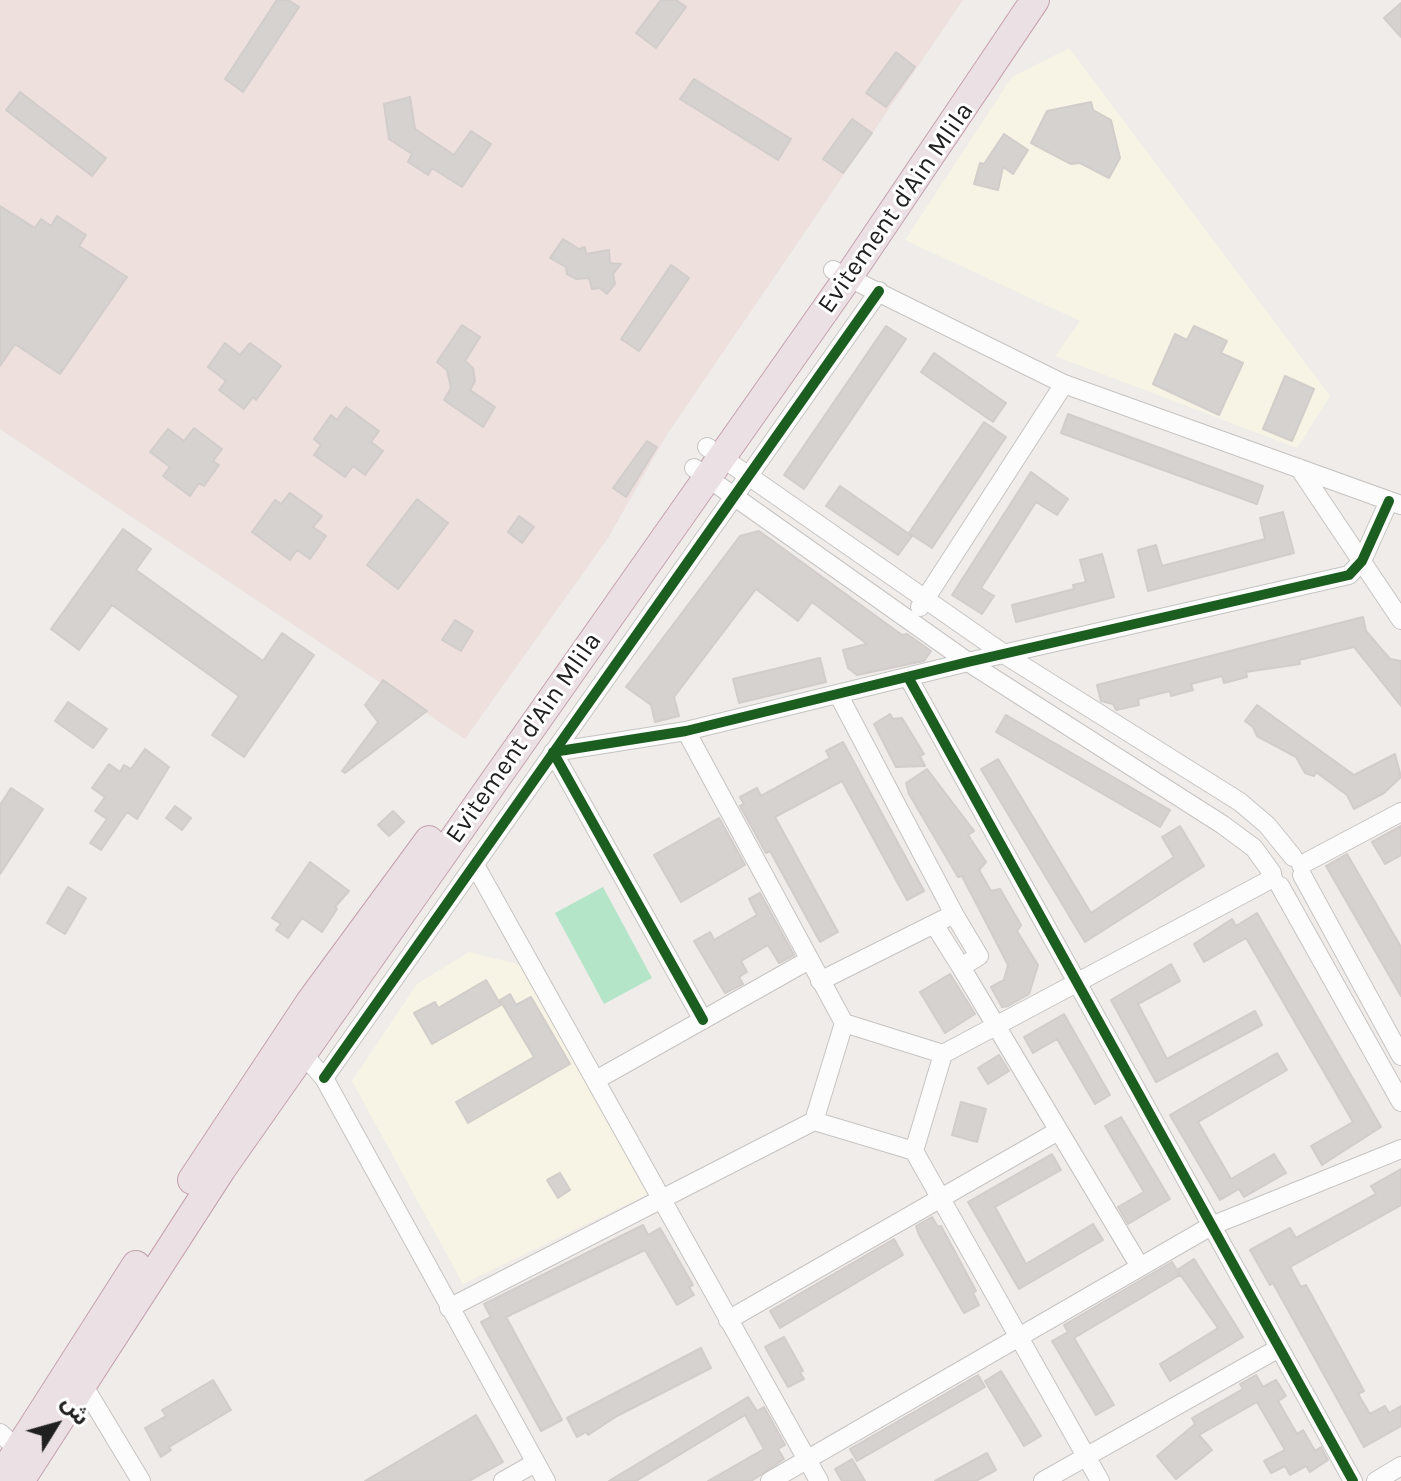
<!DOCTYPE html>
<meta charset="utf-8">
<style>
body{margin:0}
#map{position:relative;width:1401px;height:1481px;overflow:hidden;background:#efece9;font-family:Karla,"Noto Sans Arabic",sans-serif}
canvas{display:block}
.north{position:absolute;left:16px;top:1385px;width:80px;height:80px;-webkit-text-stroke:6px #fff;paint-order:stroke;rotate:53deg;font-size:22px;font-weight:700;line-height:32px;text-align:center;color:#202020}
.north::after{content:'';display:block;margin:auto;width:28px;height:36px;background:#202020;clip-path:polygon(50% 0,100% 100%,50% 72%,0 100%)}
</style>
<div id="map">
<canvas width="1401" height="1481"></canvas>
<div class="north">ش</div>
</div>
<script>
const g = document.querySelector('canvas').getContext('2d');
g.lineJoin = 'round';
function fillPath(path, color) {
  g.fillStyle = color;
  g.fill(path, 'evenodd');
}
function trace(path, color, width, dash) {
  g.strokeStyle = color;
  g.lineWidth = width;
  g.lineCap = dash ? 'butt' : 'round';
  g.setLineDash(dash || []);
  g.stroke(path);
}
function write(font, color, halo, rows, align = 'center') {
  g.font = font + ' Karla,sans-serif';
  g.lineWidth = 6;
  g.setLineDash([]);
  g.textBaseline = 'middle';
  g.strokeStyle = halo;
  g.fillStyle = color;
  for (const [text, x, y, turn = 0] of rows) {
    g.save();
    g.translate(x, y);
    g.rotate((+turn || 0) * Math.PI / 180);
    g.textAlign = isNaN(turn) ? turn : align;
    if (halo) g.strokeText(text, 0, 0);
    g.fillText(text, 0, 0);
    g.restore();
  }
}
const education = new Path2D(`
 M1069,48L1330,396L1297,448L1055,356L1080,321L905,240L1012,77Z
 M469,952L521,965L648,1194L463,1284L352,1081L417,984Z`);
const military = new Path2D(`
 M0,0H963L666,436L608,538L465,739L0,429Z`);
const pitch = new Path2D(`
 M603,887L652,978L604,1004L555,913Z`);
const building = new Path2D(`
 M277,0H288L299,7L243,92L225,79Z
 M661,0H676L686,7L656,48L636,33Z
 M1401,3V37L1384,18Z
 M896,52L915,67L886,107L866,93Z
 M694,79L791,139L778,160L680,99Z
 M20,92L106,158L92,176L6,110Z
 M410,97L415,129L454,155L471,131L491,144L462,187L432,168L428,175L408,162L412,154L389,139L384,104Z
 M1091,102L1093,110L1111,120L1120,158L1109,178L1080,163L1071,164L1031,143L1047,111Z
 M852,119L872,133L843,173L823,159Z
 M1004,134L1028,150L1013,174L1003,167L998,190L974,184L980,163L984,164Z
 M0,206L35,228L41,219L51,226L57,216L86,235L79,246L127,277L60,374L15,344L0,366Z
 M563,239L579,249L585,247L586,254L609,250L610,263L621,264L613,274L615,284L607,294L600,288L592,289L589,278L576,279L567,274L566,267L550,258Z
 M671,265L689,278L639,351L621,339Z
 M462,325L480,337L465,361L473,368L475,381L470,390L495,407L483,427L444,400L451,388L447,370L437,362Z
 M886,326L906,339L804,489L784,475Z
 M1194,326L1227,341L1221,353L1243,363L1219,415L1153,384L1175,334L1187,340Z
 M225,343L240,355L250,343L281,366L256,400L253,397L244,409L219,390L226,381L208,367Z
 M934,353L1006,403L993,422L921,372Z
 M1285,376L1314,389L1292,441L1263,429Z
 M346,407L379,431L371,442L383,451L365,475L353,466L345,477L314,455L321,445L314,439L331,415L337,420Z
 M1068,414L1263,486L1257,504L1061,433Z
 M984,422L1006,437L932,548L909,533Z
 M194,428L222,449L213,461L219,465L204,486L199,483L190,496L163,476L170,467L150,452L168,429L184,441Z
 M647,441L657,447L626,497L613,488Z
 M1031,472L1068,499L1057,515L1036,502L981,588L994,596L982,614L952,595Z
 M840,486L912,536L898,555L826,506Z
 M290,493L322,516L313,527L326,536L310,559L297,550L290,560L252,532L275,500L281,504Z
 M417,499L448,523L398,589L367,565Z
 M1283,512L1294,553L1148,591L1138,550L1156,545L1162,566L1265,539L1260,518Z
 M519,516L534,527L522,543L508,532Z
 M123,529L151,549L136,570L263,661L282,633L314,655L244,757L212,735L239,696L112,605L79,650L51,629Z
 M759,531L902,635L907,634L931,651L924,661L857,675L848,668L843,650L867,644L812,602L798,621L756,589L674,697L679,716L655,722L651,705L626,687L740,536Z
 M1102,554L1114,597L1016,622L1012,605L1074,589L1073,585L1086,582L1080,560Z
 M1363,617L1366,631L1390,659L1401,661V706L1354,647L1299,660L1300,664L1246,672L1247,677L1224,683L1222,676L1191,684L1193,690L1171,696L1170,691L1138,699L1139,705L1116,710L1113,704L1101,701L1097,685Z
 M455,620L473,631L461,651L442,640Z
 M820,658L826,682L739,703L733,679Z
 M383,680L427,711L345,773L342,771L378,722L365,705Z
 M68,702L107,729L93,748L55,721Z
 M1257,705L1354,775L1395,754L1401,777L1384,793L1354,809L1347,795L1316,772L1314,776L1305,773L1296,757L1257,736L1253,727L1245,721Z
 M890,714L893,719L902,718L924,754L920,756L925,766L896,767L874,724Z
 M1006,715L1170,810L1160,827L996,732Z
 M843,742L924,891L907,900L842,781L775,817L838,932L820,942L770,851L766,853L740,806L744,804L740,797L757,788L761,796L830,758L826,751Z
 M145,749L169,767L137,819L127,812L101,850L90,843L107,819L95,811L105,797L92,788L109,764L120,772L124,765L131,769Z
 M998,759L1091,913L1174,857L1162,837L1180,826L1204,866L1085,942L981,769Z
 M927,769L974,831L968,835L986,862L979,870L991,891L1000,889L1021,925L1017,931L1038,965L1029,994L1008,1006L1002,1007L991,987L1004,980L1008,965L962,876L958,877L909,794L906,783Z
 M11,788L43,809L0,874V805Z
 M175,806L191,818L182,830L166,818Z
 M393,811L404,822L389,836L378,825Z
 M719,818L745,865L681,902L654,855Z
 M1401,826V855L1385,864L1372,842Z
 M1347,854L1401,947V996L1326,866Z
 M310,862L349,891L335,907L337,909L322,932L302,918L288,938L276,930L281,924L272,918Z
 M68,887L86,898L65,934L47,923Z
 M760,893L794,955L779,963L768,945L741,961L747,972L739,977L743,984L725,993L694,941L710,932L714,940L757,915L749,899Z
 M1257,913L1381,1127L1322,1165L1311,1146L1353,1122L1246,938L1204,962L1194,944L1232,919L1236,926Z
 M1171,964L1180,981L1138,1004L1167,1059L1255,1011L1262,1025L1156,1082L1111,1000Z
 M950,974L975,1014L945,1033L920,992Z
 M486,980L501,1005L432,1044L414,1013L435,1002L438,1008Z
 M510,994L516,1005L531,997L570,1064L468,1123L456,1102L534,1057L500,1000Z
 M1064,1014L1110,1095L1095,1104L1057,1039L1033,1053L1024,1037Z
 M1277,1053L1287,1070L1198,1122L1231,1179L1274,1154L1286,1173L1244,1197L1239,1189L1220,1200L1170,1115Z
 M999,1055L1009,1071L988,1084L978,1068Z
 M961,1102L986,1109L977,1142L952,1135Z
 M1121,1117L1170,1199L1128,1224L1118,1207L1144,1192L1105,1126Z
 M1052,1154L1061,1170L995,1207L1026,1264L1093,1224L1103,1240L1019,1289L968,1202Z
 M1401,1169V1205L1290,1267L1301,1287L1306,1285L1364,1391L1358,1394L1370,1414L1385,1406L1389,1413L1401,1406V1426L1364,1447L1273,1283L1270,1285L1250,1250L1290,1228L1296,1238L1376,1194L1371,1186Z
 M560,1173L570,1190L558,1198L547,1180Z
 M932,1217L938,1227L941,1226L976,1291L973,1293L979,1305L964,1313L919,1235L916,1226Z
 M643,1225L648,1235L660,1228L693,1285L689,1287L694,1295L677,1305L645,1250L506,1317L562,1420L541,1431L481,1322L491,1317L484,1304Z
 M894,1239L903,1255L780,1328L770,1311Z
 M1194,1259L1243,1337L1170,1381L1160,1364L1218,1328L1177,1270Z
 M1172,1262L1180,1275L1074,1338L1114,1405L1096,1415L1052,1341L1068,1332L1064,1325Z
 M784,1337L803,1371L800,1372L804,1379L788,1387L765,1347Z
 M701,1348L711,1368L617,1416L588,1435L586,1432L577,1437L567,1418Z
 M1001,1371L1041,1436L1024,1446L985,1381Z
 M978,1375L985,1387L857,1461L850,1449Z
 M1256,1375L1263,1387L1276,1380L1286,1396L1278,1401L1297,1434L1303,1430L1315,1451L1321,1447L1328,1460L1310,1472L1306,1466L1290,1475L1285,1466L1271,1473L1264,1461L1285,1450L1257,1402L1199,1435L1212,1450L1176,1479L1157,1456L1195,1424L1192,1418L1243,1389L1240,1384Z
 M213,1380L231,1410L169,1447L171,1450L161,1457L145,1428L166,1416L162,1410Z
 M748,1397L757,1411L764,1407L785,1445L778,1449L784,1459L759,1476L751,1481H708L764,1449L745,1415L636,1481H609Z
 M476,1415L503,1462L469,1481H365Z
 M987,1453L996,1470L976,1481H935Z
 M852,1459L865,1481H842L835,1469Z`);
const minor = new Path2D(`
 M833,270L1064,384L1401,505
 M707,447L1007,656L1240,802L1267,825L1293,857
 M694,468L968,662L1223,825L1254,848L1272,873
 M1299,468L1401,620
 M920,607L1064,384
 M908,677L1353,1481
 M686,731L844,1023
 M475,865L819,1481
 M1301,865L1401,812
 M1302,875L1401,1056
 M1280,886L1401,1102
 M934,924L961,967L979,956L954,914
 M961,967L1139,1265
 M820,981L954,914L838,694
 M703,1020L553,752L686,731L968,662L1349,575L1362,561L1389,501
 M297,1047L324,1078L546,1481
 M943,1054L1273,878
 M324,1078L879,291
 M596,1080L809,960
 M914,1151L943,1054L844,1023L814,1121L914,1151L1100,1481
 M449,1308L814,1121
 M728,1320L1058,1131
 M82,1383L141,1481
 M0,1433L23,1454
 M503,1481L535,1463
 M770,1481L1211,1226L1401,1149
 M1043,1481L1279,1348
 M1376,1481L1401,1466`);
const highway = new Path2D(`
 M192,1180L310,1002L429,840
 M0,1478L136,1265
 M20,1481L221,1170L849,276L1035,0`);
const cycleway = new Path2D(`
 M908,677L1353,1481
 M703,1020L553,752L686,731L968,662L1349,575L1362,561L1389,501
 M324,1078L879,291`);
const streetNames = [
 ["Evitement d'Ain Mlila",896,208,-55],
 ["Evitement d'Ain Mlila",524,738,-55]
];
fillPath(education, '#f8f4e5');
fillPath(military, '#ede0dd');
fillPath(pitch, '#b5e5c9');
fillPath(building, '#d6d2d0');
trace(building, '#d2cdca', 2);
trace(minor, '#c6c4c3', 20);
trace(highway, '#c4a0b0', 30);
trace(minor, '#fdfcfc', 18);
trace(highway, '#ebe0e3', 28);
trace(cycleway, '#1b5e20', 10);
write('26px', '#202020', '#fff', streetNames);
</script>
